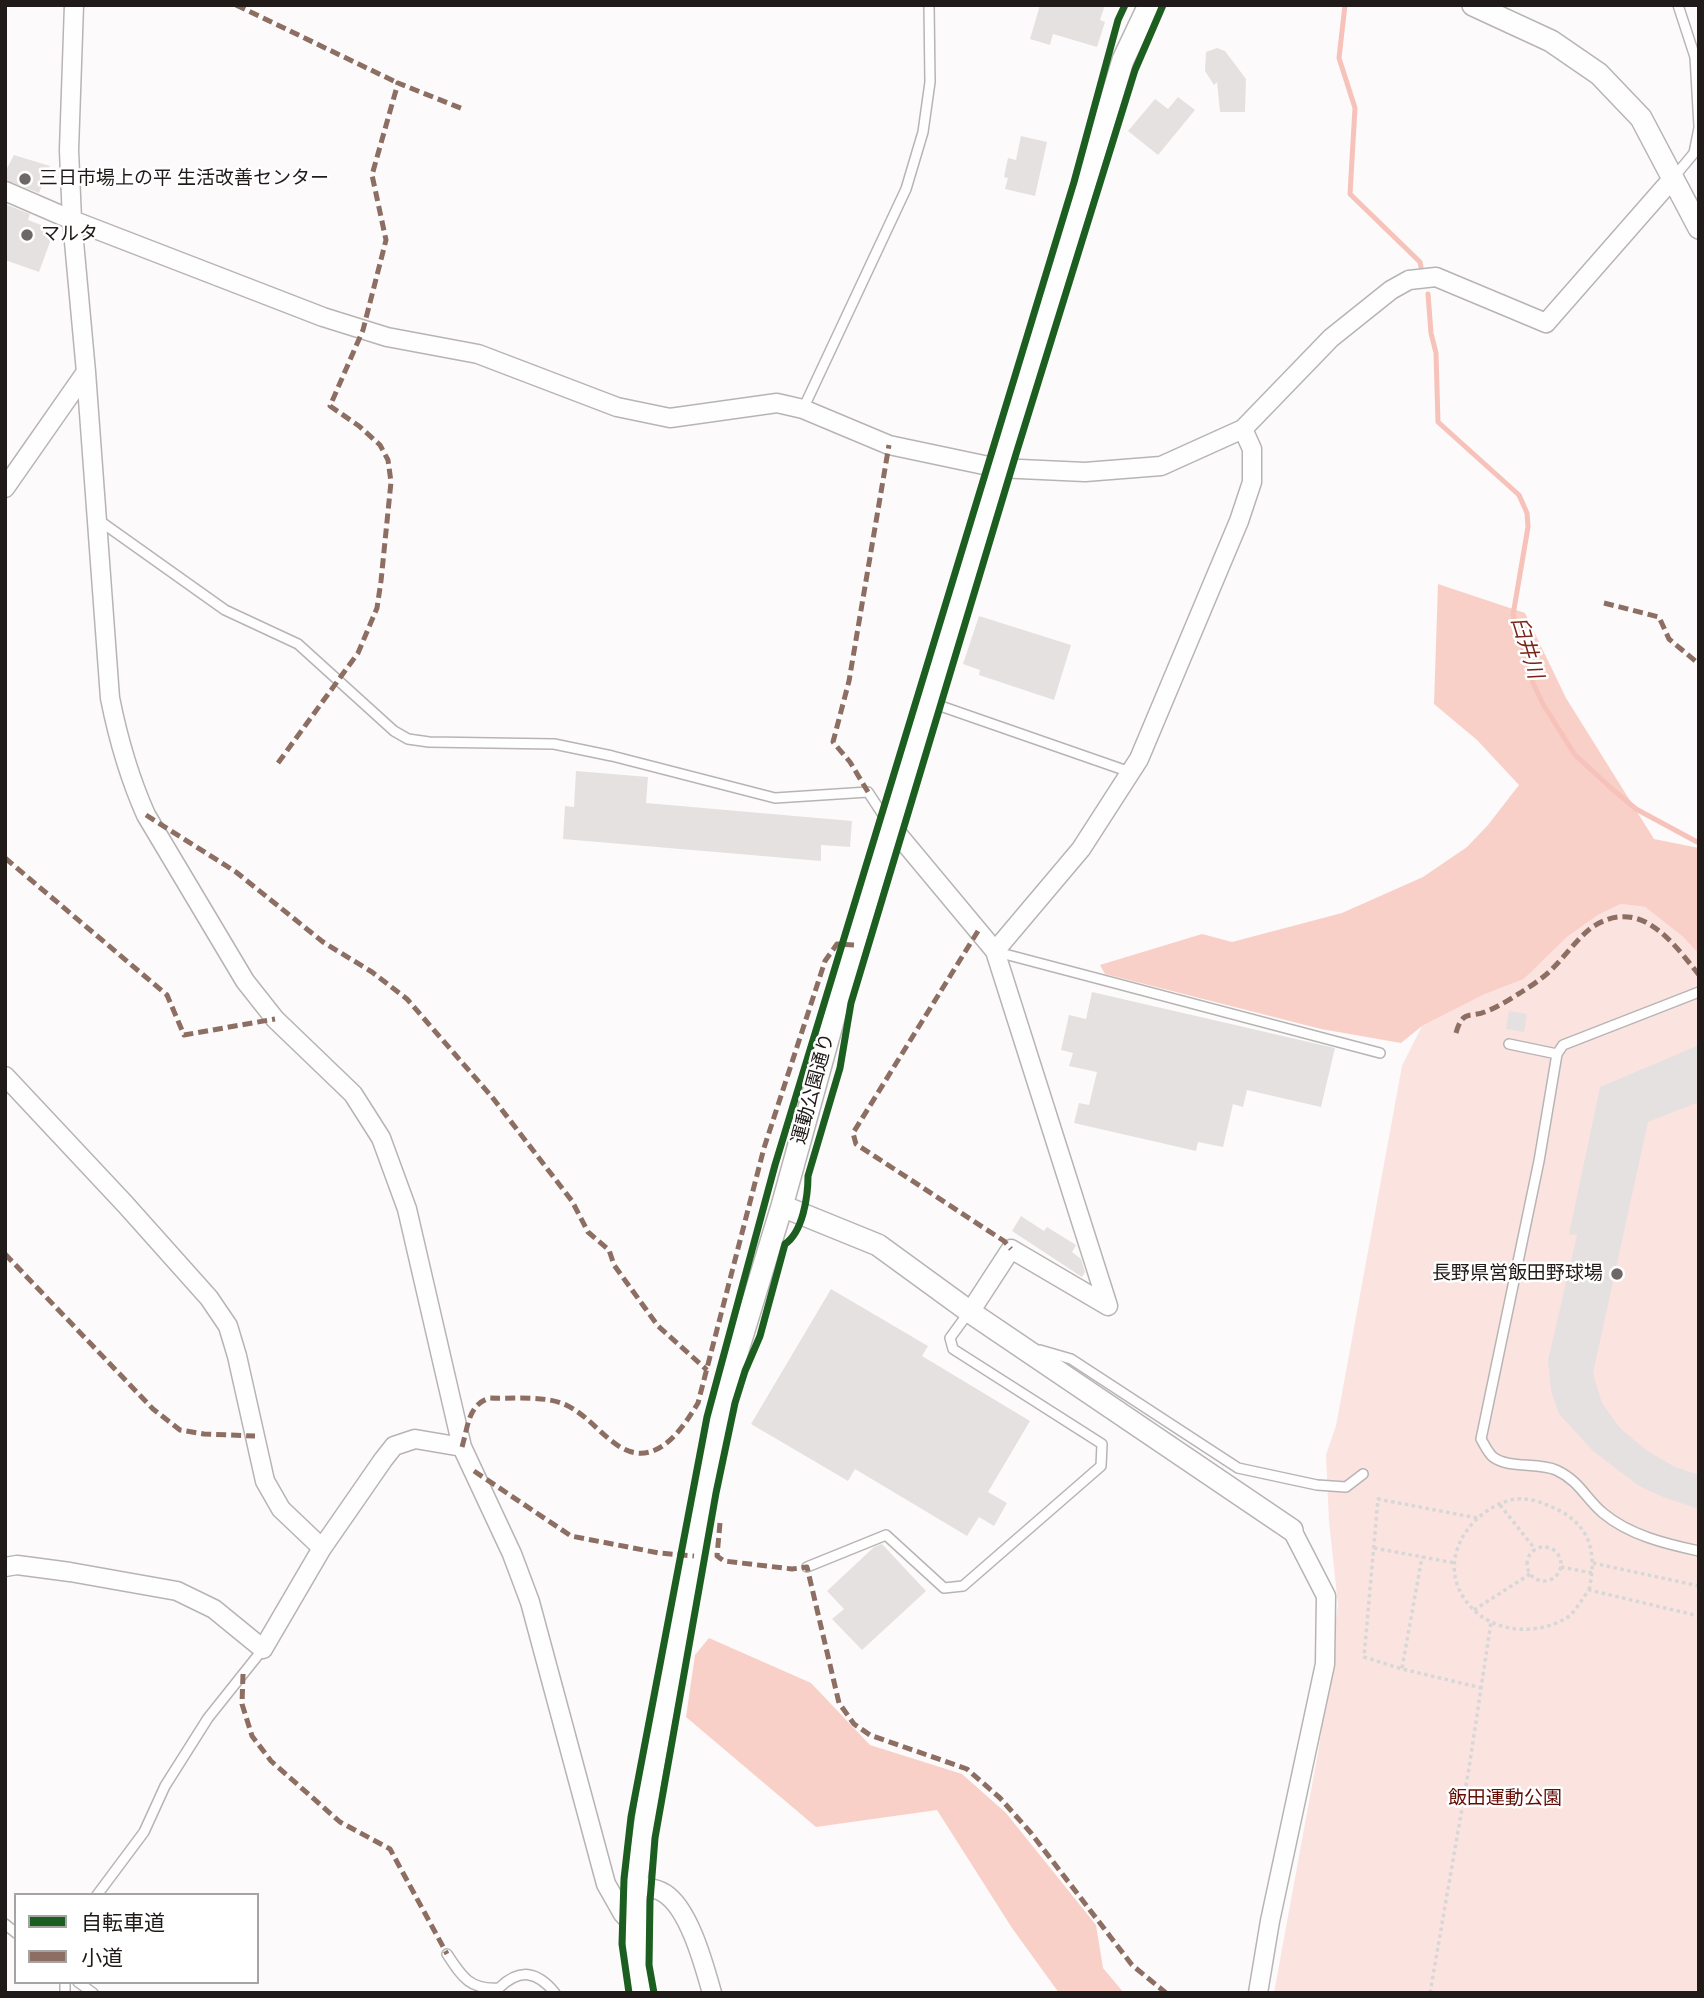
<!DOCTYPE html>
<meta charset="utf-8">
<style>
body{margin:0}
#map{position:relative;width:1704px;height:1998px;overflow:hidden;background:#fcfafa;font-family:"DM Sans","Noto Sans JP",sans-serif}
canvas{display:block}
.frame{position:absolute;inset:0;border:7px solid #201a18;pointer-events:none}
.legend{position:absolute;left:14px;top:1893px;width:245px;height:91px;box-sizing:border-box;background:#fff;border:2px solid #a6a3a3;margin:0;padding:9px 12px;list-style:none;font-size:21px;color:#201a18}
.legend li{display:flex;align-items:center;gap:14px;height:35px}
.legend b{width:35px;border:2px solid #a6a3a3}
</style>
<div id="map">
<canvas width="1704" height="1998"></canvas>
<div class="frame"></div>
<ul class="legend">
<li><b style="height:9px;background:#1b5e20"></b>自転車道</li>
<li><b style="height:9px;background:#8d6e63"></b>小道</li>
</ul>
</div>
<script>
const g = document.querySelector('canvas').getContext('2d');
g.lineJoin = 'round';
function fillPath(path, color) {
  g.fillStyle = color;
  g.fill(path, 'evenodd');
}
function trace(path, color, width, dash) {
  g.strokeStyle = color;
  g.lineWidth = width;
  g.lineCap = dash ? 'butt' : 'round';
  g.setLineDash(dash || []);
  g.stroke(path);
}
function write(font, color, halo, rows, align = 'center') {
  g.font = font + ' "DM Sans","Noto Sans JP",sans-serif';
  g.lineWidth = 5;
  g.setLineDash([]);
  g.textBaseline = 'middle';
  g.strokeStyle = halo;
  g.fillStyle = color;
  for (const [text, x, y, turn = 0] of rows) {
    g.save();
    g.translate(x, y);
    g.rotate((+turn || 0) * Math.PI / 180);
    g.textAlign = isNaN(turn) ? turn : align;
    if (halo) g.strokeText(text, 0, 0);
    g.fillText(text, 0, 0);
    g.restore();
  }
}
const green = new Path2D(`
 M1621,904L1645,907L1682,936L1699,954V1993H1274L1319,1747L1338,1605L1329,1521L1326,1455L1336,1426L1402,1066L1422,1026L1483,995L1524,979L1567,937L1598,915Z`);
const forest = new Path2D(`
 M1438,584L1525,613L1566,698L1654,839L1699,848V954L1682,936L1645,907L1621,904L1598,915L1567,937L1524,979L1483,995L1422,1026L1401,1043L1321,1029L1105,974L1100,965L1202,934L1232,942L1342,913L1423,877L1467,847L1488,825L1519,785L1477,740L1434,704Z
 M709,1638L811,1683L870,1745L962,1774L1006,1813L1096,1925L1103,1968L1124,1993H1059L1012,1928L937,1810L816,1827L686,1717L695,1655Z`);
const stream = new Path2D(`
 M1345,5L1339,58L1355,108L1350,194L1420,262L1421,267
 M1428,294L1431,333L1436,353L1438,422L1519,495L1527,513L1528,527L1513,615L1533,683L1543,704L1575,755L1611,788L1636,809L1699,843`);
const building = new Path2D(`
 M1040,5H1105L1100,20L1105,22L1097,47L1053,34L1050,45L1030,39Z
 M1217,48L1225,51L1246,79L1245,112H1220L1217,82L1214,85L1205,71L1206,52Z
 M1178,97L1195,110L1158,155L1128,131L1155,99L1168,109Z
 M1021,136L1047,142L1035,196L1005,189L1008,178L1004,177L1008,158L1016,160Z
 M14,155L50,166L39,193L5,180V172Z
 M5,204L30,214L28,220L49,228L50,242L39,272L5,260Z
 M979,616L1071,645L1054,700L979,675L980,670L963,664Z
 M576,771L648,777L646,803L852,821L850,847L821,845V861L563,839L565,806L574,807Z
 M1092,992L1335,1048L1321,1107L1247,1090L1243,1107L1233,1104L1223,1147L1198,1142L1196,1151L1074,1123L1079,1103L1089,1105L1097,1072L1069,1066L1073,1053L1061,1050L1069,1015L1086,1019Z
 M1509,1011L1527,1014L1524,1032L1506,1029Z
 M1699,1045V1102L1648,1122L1593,1373L1602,1403L1620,1428L1646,1450L1675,1467L1699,1475V1509L1665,1498L1639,1486L1593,1451L1559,1414L1551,1391L1548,1360L1577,1235L1569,1234L1600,1087Z
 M1021,1216L1044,1231L1047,1227L1076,1245L1072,1252L1081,1259L1085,1272L1082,1277L1012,1231Z
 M831,1289L928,1346L922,1356L1030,1421L988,1492L1007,1503L994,1526L979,1517L967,1536L855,1469L848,1481L751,1424Z
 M882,1544L926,1591L862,1650L832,1619L844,1609L827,1591L874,1547Z`);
const path = new Path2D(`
 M1500,1505L1535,1549
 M1477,1518L1378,1499L1364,1657L1402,1669L1482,1688
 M1527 1564a17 17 0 1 1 34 0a17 17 0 1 1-34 0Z
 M1374,1548L1455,1563
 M1593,1563L1699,1586
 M1561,1567L1592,1573
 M1589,1590C1598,1549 1589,1521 1547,1505C1536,1500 1522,1497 1511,1500C1471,1510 1439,1556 1462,1595C1483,1631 1529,1638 1565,1619C1574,1614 1582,1599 1589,1590L1699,1616
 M1474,1610L1530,1574
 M1402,1668L1422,1557
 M1430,1993L1469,1768L1491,1622`);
const service = new Path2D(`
 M1678,5L1695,57L1699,126
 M1674,177L1694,153L1699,128
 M803,409L906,189L923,132L930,82L929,5
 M97,519L225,610L298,644L394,731L408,739L429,742L554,744L612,756L775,798L868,792L889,824
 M929,702L1130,772
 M997,952L1380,1053
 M1699,992L1563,1045L1557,1054L1539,1161L1481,1439C1484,1444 1488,1453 1493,1457C1509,1469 1538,1462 1556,1470C1580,1481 1585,1498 1603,1513C1629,1535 1666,1544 1699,1551
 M1509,1044L1557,1054
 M1040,1350L1071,1359L1238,1468L1317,1485L1346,1487L1363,1474
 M807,1567L886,1535L944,1588L963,1586L1101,1466L1102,1444L953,1349L950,1338L969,1312
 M97,1895L144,1832L165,1786L208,1718L263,1649
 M5,1924L16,1933
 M447,1954C462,1977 470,1990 499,1988C520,1968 537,1971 555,1993
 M78,1982L93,1993
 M65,1993V1982`);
const minor = new Path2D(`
 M74,5L69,150L72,220L86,372L110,698C118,738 129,777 146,815L245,981L275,1019L353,1094L381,1138L407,1209L462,1447L512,1554L530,1602L606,1884L623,1914L635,1927
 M5,191L72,220L323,317L387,337L478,354L617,407L670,418L777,403L803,409L889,445L998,468L1085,472L1161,466L1243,429L1331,338L1391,290L1409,280L1436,277L1546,323L1673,178
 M5,488L86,372
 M890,825L995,951L1108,1306L1011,1249L970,1312
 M995,951L1081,849L1139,759L1239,521L1252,482V449L1243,429
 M5,1076L125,1204L209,1298L228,1326L237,1356L265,1481L281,1509L322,1548
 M5,1567L17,1565L70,1572L177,1591L214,1609L263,1649L322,1548L383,1460L394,1446L415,1439L462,1447
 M636,1885C644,1887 657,1888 664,1893C689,1908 704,1965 712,1993
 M1258,1993L1270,1921L1325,1664L1326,1596L1292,1530`);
const tertiary = new Path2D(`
 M1473,5L1551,41L1599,74L1641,118L1699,228
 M782,1206L878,1245L970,1312L1292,1530
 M641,1993L636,1948V1885L651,1780L709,1466L727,1386L782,1206L854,945L1123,60L1149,5`);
const quiet = new Path2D(`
 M236,5L398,83
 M1604,603L1659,617L1669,639L1699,664
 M278,763L358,653L377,608L381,581L391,482L388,460L380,445L359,426L330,406L363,330L386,240L372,175L398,83L463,109
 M868,792L850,762L833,742L849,681L889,445
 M146,815L236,872L323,942L372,972L407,999L492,1097L572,1201L588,1232L609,1250L614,1265L658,1326L707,1370
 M5,858L167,995L184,1035L275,1019
 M978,931L853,1133L856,1144L1004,1241L1011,1249
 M1456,1033C1463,1008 1470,1019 1487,1011C1498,1007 1510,999 1520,993C1531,986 1545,977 1554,967C1566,955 1577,939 1591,928C1639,895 1672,941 1699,975
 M5,1254L153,1409L180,1430L204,1434L255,1436
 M462,1447C468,1427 468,1404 490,1398C513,1399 545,1395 566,1405C585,1414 597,1430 613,1442C652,1473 680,1433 698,1403L764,1148L825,961L837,944L854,945
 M474,1471L571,1536L659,1553L694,1556
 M720,1523L717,1556L724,1561L792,1569L807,1567L839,1703L854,1724L870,1735L967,1769L1000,1798L1031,1833L1132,1965L1166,1993
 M243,1674L242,1704L252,1736L271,1761L340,1822L390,1849L447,1954`);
const cycleway = new Path2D(`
 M629,1993L622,1944L624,1879L631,1817L707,1417L775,1165L1074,182L1118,20L1125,5
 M654,1993L649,1965L650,1901L655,1838L716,1493L735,1403L745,1371L760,1336L785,1244C803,1232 808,1196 808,1176L840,1068L851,1003L1016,454L1135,70L1163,5`);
const markers = [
 [25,179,7,"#6d6867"],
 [27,235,7,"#6d6867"],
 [1617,1274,7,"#6d6867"]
];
const poiNames = [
 ["三日市場上の平 生活改善センター",39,179],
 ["マルタ",41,235],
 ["長野県営飯田野球場",1603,1274,"right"]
];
const streetNames = [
 ["運動公園通り",814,1089,-75]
];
const parkNames = [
 ["飯田運動公園",1505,1799]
];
const waterNames = [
 ["臼井川",1526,648,73]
];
fillPath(green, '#fbe3e0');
fillPath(forest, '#f9d0c8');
trace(stream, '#f6c2b9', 5);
fillPath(building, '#e6e1e1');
trace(service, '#b8b4b4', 12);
trace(minor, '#b8b4b4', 21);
trace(tertiary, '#b8b4b4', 24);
trace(path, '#d8d7d7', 3.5, [3.5, 3.5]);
trace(service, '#fffefe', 9);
trace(minor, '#fffefe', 18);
trace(tertiary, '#fffefe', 21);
trace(quiet, '#8d6e63', 5, [10, 5]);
trace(cycleway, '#1b5e20', 7);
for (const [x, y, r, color] of markers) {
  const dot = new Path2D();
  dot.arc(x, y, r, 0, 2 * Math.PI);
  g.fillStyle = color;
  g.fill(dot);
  trace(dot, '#fff', 2.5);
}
write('19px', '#201a18', '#fff', poiNames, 'left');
write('19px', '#201a18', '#fff', streetNames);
write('19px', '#630d05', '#fff', parkNames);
write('italic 21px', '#79251a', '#fff', waterNames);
</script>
